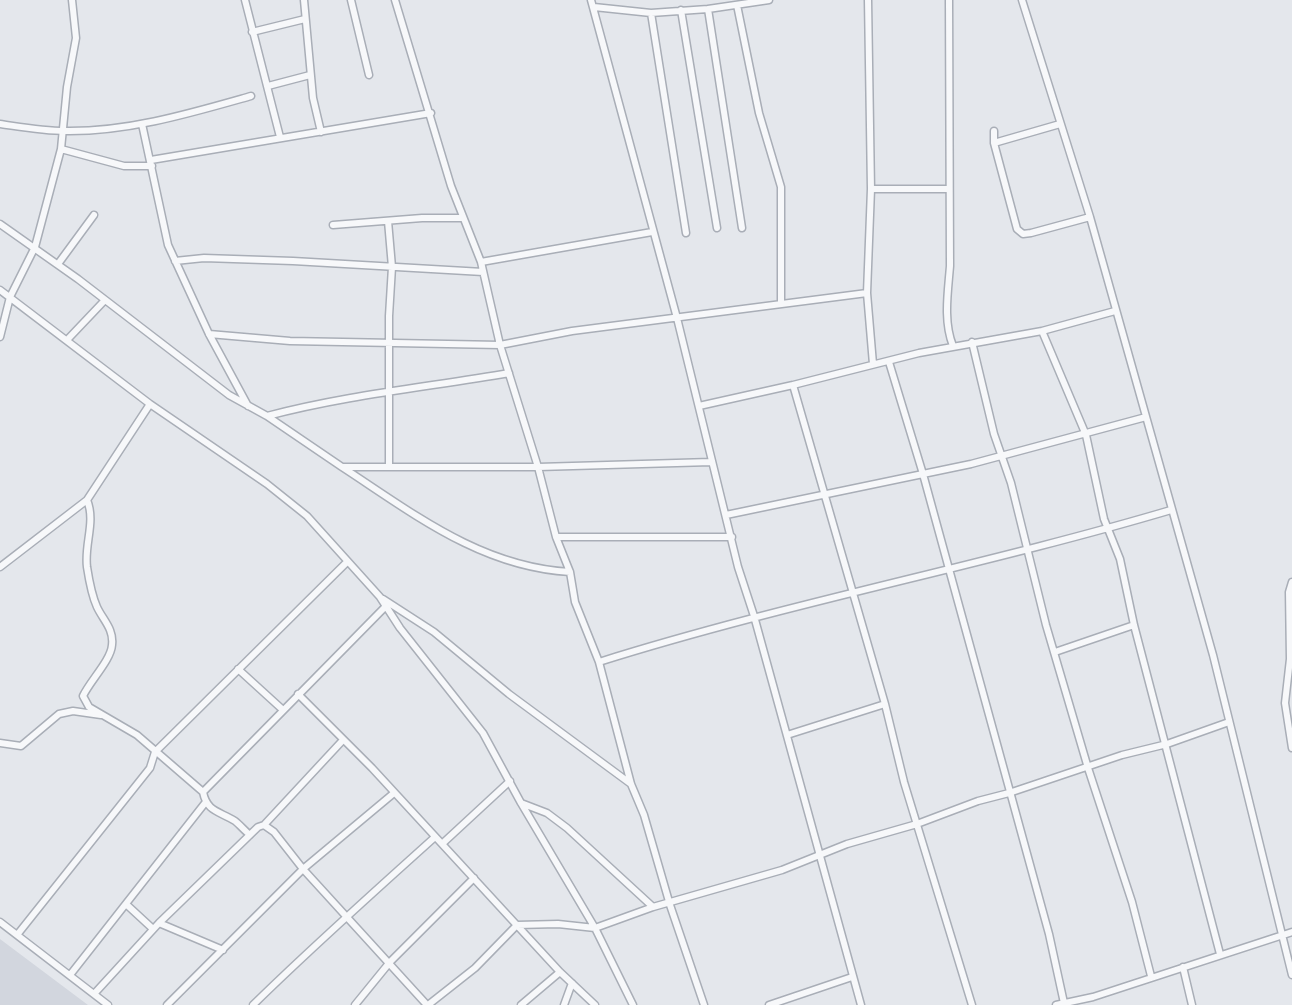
<!DOCTYPE html>
<style>
body{margin:0}
canvas{display:block;background:#e4e7ec}
</style>
<canvas width="1292" height="1005"></canvas>
<script>
const g = document.querySelector('canvas').getContext('2d');
g.lineJoin = 'round';
function fillPath(path, color) {
  g.fillStyle = color;
  g.fill(path, 'evenodd');
}
function trace(path, color, width, dash) {
  g.strokeStyle = color;
  g.lineWidth = width;
  g.lineCap = dash ? 'butt' : 'round';
  g.setLineDash(dash || []);
  g.stroke(path);
}
const built = new Path2D(`
 M0,939L88,1005H0Z`);
const minor = new Path2D(`
 M245,0L280,137
 M304,0L313,98L321,132
 M351,0L369,75
 M395,0L451,186L481,262L500,345L538,467L556,537L570,572L575,602L599,662L631,784L644,815L670,905L704,1005
 M591,0L677,318L738,567L754,616L861,1005
 M868,0L871,189L867,293L873,364
 M949,0L950,266C948,292 943,321 953,346
 M1022,0L1090,217L1213,655L1292,975
 M737,5L759,113L781,187V304
 M594,7L651,13L708,9L769,0
 M708,9L742,228
 M681,10L717,228
 M651,13L686,233
 M252,32L305,19
 M268,86L310,75
 M0,124C21,127 43,131 65,131C128,132 191,113 251,96
 M142,124L168,245L209,334L248,406
 M994,131V143L1017,229L1023,234L1031,233L1090,217
 M994,143L1060,124
 M61,149L124,166H152
 M151,160L431,113
 M871,189H948
 M388,221L392,267L389,316V467
 M0,224L78,279L229,395L267,416L342,467H538L711,462
 M333,225L422,218H462
 M175,261L204,258L293,261L483,272
 M481,262L652,232
 M58,264L94,215
 M0,290L150,404L267,484L307,516L380,597L400,628L483,733L521,803L595,928L633,1005
 M1042,331L1086,435L1104,519L1120,559L1134,625L1220,954
 M209,334L290,341L500,345L572,331L867,293
 M0,337L10,297L35,247L61,149L67,87L76,38L72,0
 M67,340L105,300
 M972,342L994,434L1011,483L1046,625L1088,768L1132,902L1151,976
 M889,362L923,474L1049,934L1064,1003
 M793,385L885,704L904,782L972,1005
 M699,406L793,385L919,353L1042,331L1115,311
 M267,416C346,395 428,387 509,373
 M342,467C414,514 481,567 570,572
 M87,500C96,522 84,544 87,567C89,580 92,596 97,607C103,620 114,629 112,645C111,660 90,681 83,696L89,707L137,735L203,792C207,812 219,811 235,821C240,825 245,831 250,835
 M726,515L971,464L1146,417
 M556,537H732
 M0,567L87,500L150,404
 M1292,582L1289,592L1290,659L1285,703L1292,748
 M383,599L434,632L509,694L631,784
 M1055,652L1134,625
 M599,662C787,603 982,566 1171,510
 M238,669L283,710
 M298,694L372,768L560,972L595,1005
 M787,735L885,704
 M0,743L21,746L59,714L73,711L101,715
 M203,792L386,606
 M521,803L547,813L567,828L653,907
 M264,825L343,740
 M443,843L510,781
 M127,905L153,929
 M0,922L108,1005
 M159,923L223,950
 M17,935L150,768L155,752L347,562
 M1183,967L1192,1005
 M70,975L205,803
 M94,994L159,923L258,827L264,825L274,832L303,869L427,1005
 M167,1005L303,869L394,793
 M253,1005C312,947 374,892 435,837
 M355,1005L390,962L474,878
 M428,1005L475,968L517,925L558,924L595,928L653,907L782,870L847,844L917,824L978,801L1009,793L1122,755L1167,744L1229,722
 M521,1005L560,972
 M564,1005L572,983
 M769,1005L852,977
 M1056,1005L1093,997L1292,932`);
fillPath(built, '#d2d6de');
trace(minor, '#a9aeb7', 9);
trace(minor, '#f7f8fa', 6);
</script>
